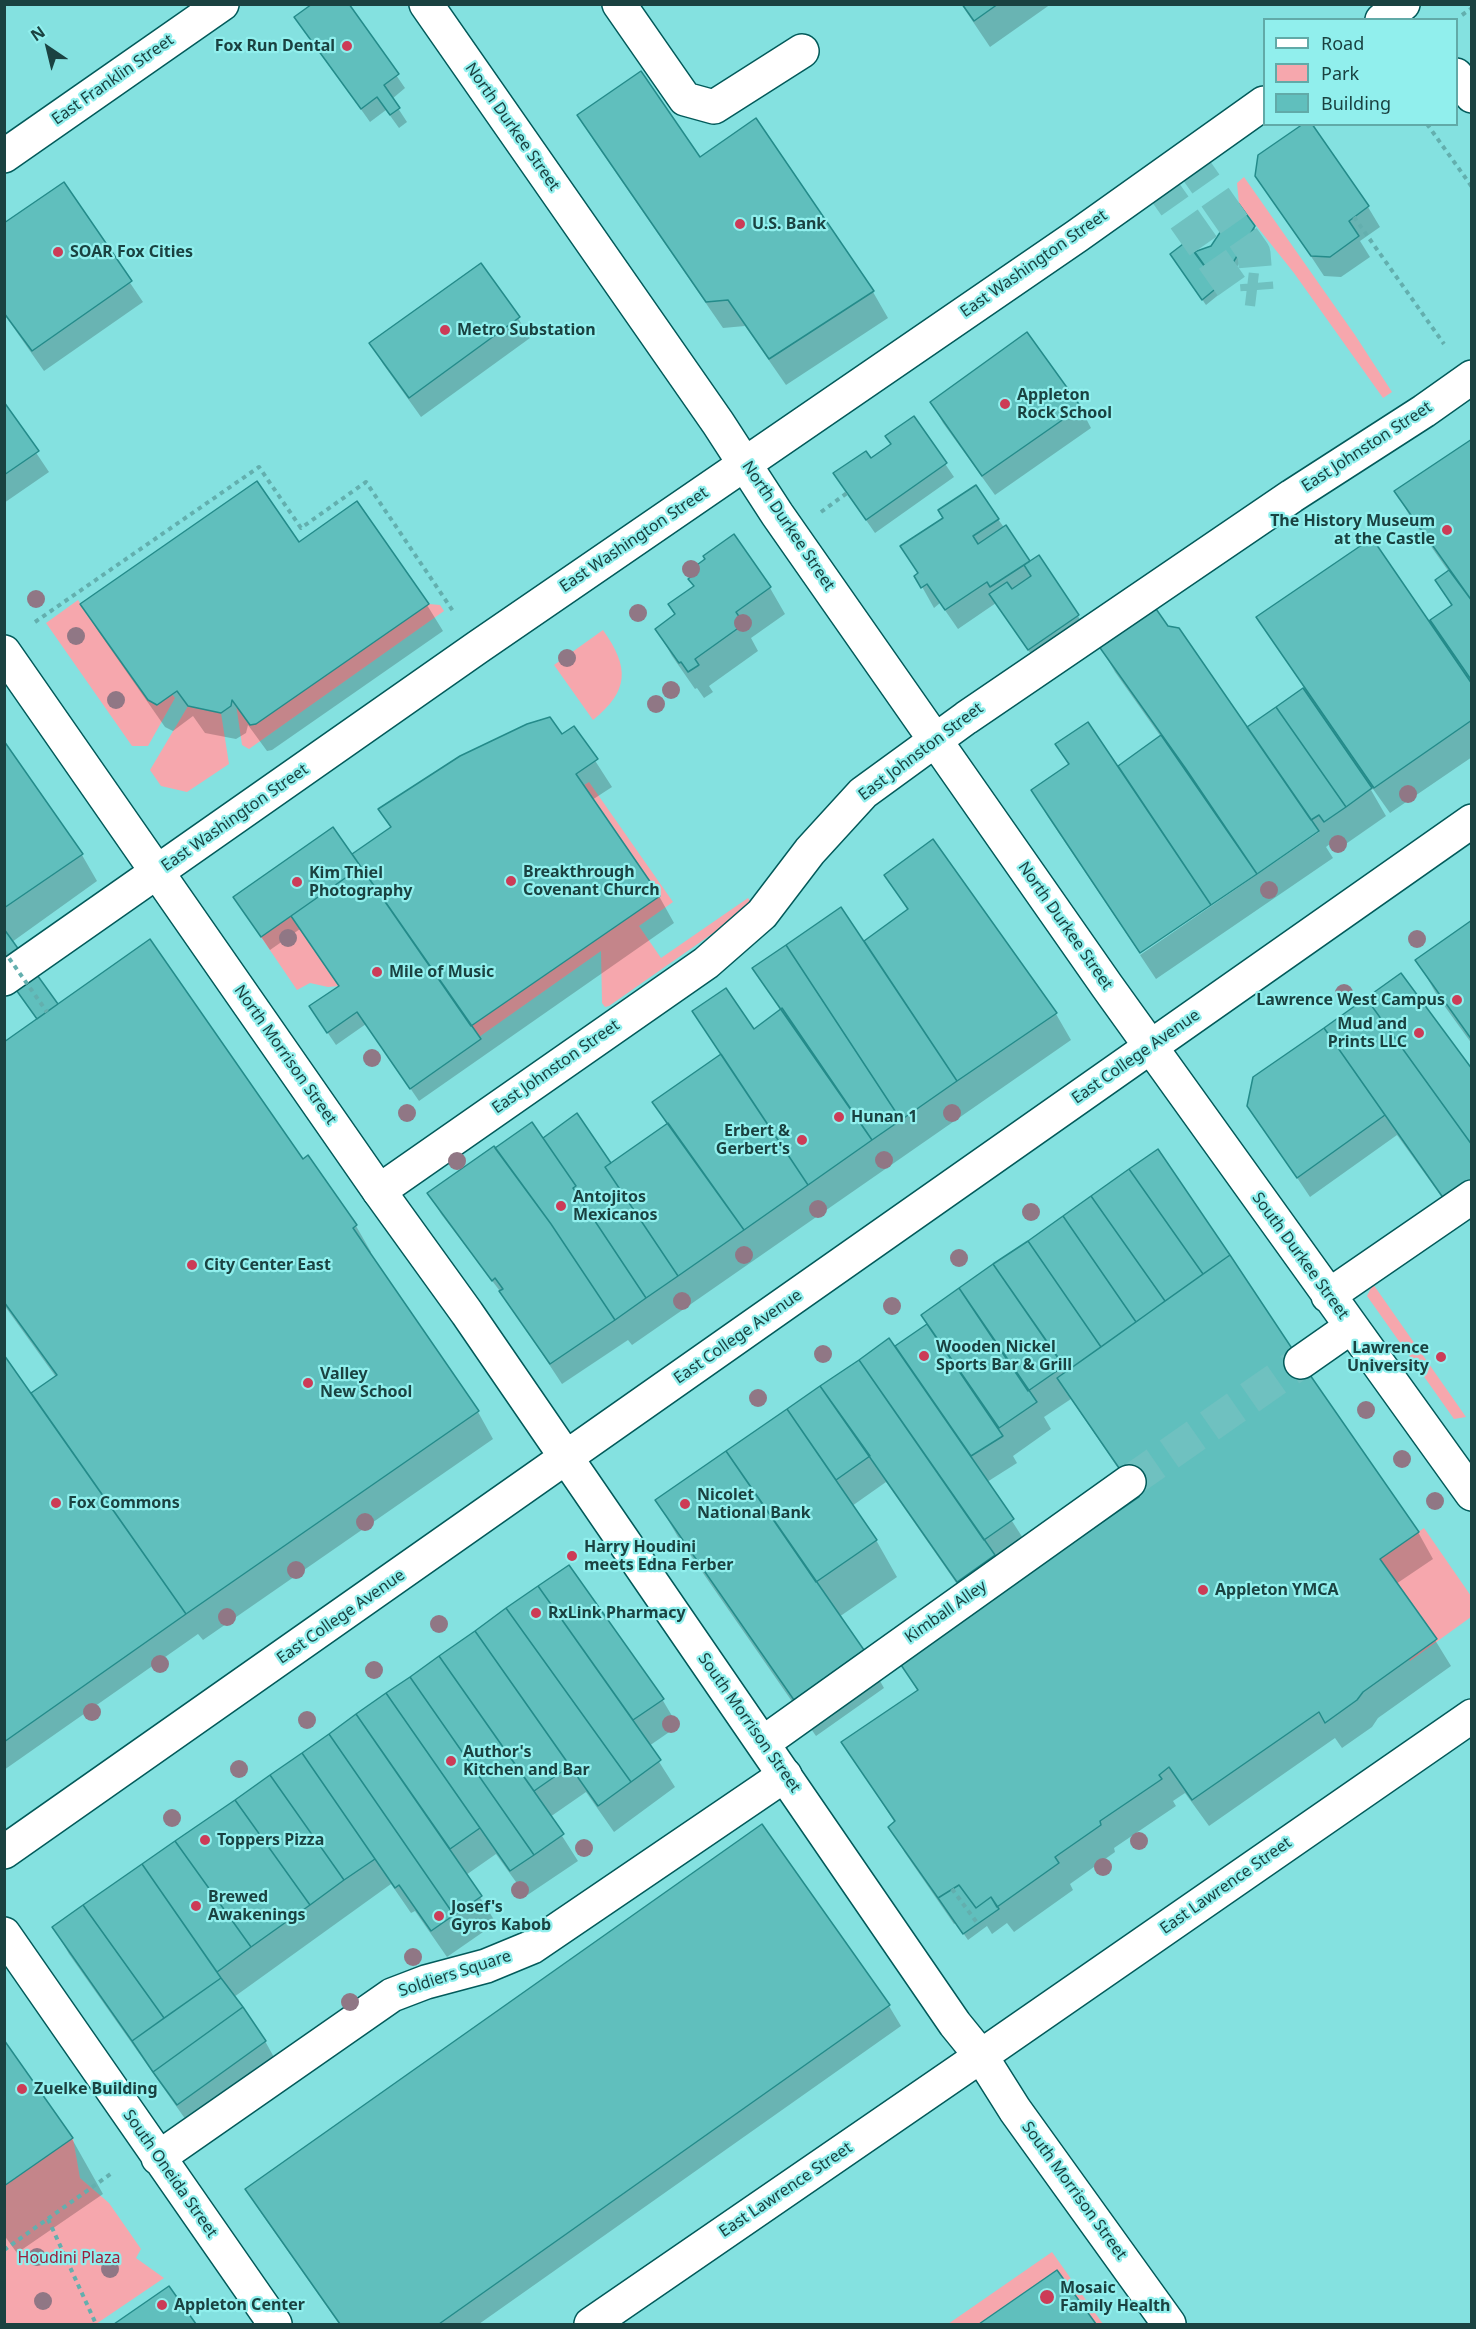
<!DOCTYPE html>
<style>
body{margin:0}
#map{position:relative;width:1476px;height:2329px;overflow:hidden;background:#84e1e0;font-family:"Noto Sans",sans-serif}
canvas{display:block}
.frame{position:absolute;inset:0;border:6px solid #1a4241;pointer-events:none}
.legend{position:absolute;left:1263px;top:18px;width:195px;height:108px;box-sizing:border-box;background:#91efed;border:2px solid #61aaa8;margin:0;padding:8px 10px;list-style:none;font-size:18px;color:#1a4241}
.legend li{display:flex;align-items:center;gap:12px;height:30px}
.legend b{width:30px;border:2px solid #61aaa8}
.north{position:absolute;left:18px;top:18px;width:60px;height:60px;-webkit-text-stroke:4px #91efed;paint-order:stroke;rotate:325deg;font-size:16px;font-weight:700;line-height:24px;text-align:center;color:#1a4241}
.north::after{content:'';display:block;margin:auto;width:21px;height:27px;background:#1a4241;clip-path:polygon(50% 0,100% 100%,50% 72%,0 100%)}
</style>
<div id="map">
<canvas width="1476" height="2329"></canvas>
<div class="frame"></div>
<ul class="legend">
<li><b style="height:8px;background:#fff"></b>Road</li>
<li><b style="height:16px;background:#f6a7ad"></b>Park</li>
<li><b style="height:16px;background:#60bfbd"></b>Building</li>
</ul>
<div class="north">N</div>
</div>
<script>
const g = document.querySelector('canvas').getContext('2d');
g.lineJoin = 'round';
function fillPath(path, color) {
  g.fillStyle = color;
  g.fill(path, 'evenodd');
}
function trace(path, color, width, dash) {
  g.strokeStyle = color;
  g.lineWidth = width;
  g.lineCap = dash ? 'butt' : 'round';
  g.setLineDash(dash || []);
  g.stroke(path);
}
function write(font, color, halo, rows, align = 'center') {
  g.font = font + ' "Noto Sans",sans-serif';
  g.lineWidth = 4.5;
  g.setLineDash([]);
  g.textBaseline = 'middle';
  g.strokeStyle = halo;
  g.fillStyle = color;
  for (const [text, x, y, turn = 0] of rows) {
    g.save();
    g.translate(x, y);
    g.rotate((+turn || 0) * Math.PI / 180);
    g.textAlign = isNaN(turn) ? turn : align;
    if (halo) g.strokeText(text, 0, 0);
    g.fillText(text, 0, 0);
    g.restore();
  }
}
const green = new Path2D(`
 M1244,177L1355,335L1392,392L1383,398L1294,273L1239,204L1237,183Z
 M78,600L148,700L157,705L172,694L175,698L148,746H132L46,623Z
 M429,604L440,605L444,611L249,749L242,745L236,704Z
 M603,630C630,668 629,691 593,720L554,665Z
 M188,706L221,713L229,764L187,792L161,786L150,770Z
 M589,782L673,902L639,926L661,958L748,898L751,902L739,915L609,1006L605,1007L602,1003L601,951L479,1037L471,1026L660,896L584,785Z
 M291,916L339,986L328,987L310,983L297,990L261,937Z
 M1373,1284L1466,1417L1454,1419L1367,1296Z
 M1424,1528L1471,1596V1617L1410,1661L1396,1641L1424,1621L1380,1559Z
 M73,2138L80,2178L109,2203L141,2249L136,2258L164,2278L96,2324H5L4,2186Z
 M1052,2252L1103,2324H1096L1057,2270L979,2324H948Z`);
const shadow = new Path2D(`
 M347,4L405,88L392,99L407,122L399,128L386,110L370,122L296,18Z
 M961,4H1051L990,47Z
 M579,115L700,159L756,120L873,292L888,318L786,385L745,326L723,328L594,141Z
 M1310,124L1368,207L1380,227L1360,241L1370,257L1341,277L1324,276L1257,175Z
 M63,184L143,302L44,371L4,314V225Z
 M1254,227L1257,234L1222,292L1206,305L1175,260L1212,247Z
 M518,318L530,338L421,417L383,364L371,343Z
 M932,403L1080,407L1091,428L995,495L943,423Z
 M4,405L49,472L4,503Z
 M914,418L954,477L875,533L843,487L870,460L892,445Z
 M1472,441V757L1390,813L1373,789L1371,790L1386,816L1340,848L1335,840L1326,847L1333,858L1156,979L1140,955L1319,832V829L1139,952L1048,817L1033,790L1069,766L1057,745L1118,768L1161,737L1115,672L1100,646L1246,729L1305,689L1258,617L1428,623L1452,607L1437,580L1449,572L1411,518L1396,492Z
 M998,519L1029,563L1078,616L1085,629L1037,663L996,603L958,629L940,603L934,608L916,576L919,574L914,567Z
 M734,536L770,588L785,614L751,638L758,651L709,686L713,692L704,698L697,688L695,689L672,656L657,630L676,615L695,587Z
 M299,544L427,605L443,631L272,750L267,751L248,725L246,733L236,739L205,733L193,716L173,731L165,727L98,631L82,605Z
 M574,728L612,787L592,800L659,896L674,923L419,1101L366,1024L336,1045L319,1020L340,986L300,929L270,950L235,898L356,862L391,828L380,809L562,737Z
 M4,744L82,855L97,881L12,942L58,1006L302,1161L356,1226L371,1252L369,1254L478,1412L493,1439L203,1640L198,1634L4,1770V1356L31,1394L56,1377L4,1305V1043L38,1020L4,974Z
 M886,875L1056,1014L1071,1040L632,1345L628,1340L562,1384L506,1299L441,1214L429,1193L542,1140L577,1115L610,1165L667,1125L654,1102L721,1055L694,1012L754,1031L781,1011L754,969L864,943L908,911Z
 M1472,922V1044L1438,997L1417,960Z
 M1325,1029L1472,1072V1217L1461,1224L1397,1135L1310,1197L1249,1106L1254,1077Z
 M1158,1151L1300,1363L1418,1532L1433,1559L1396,1584L1435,1640L1451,1666L1378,1718L1372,1727L1342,1748L1335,1738L1209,1826L1185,1793L1173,1801L1176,1806L1114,1848L1115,1852L1070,1884L1073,1890L1014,1932L1007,1923L992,1934L987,1926L968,1940L956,1923L954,1924L905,1853L890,1827L895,1823L843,1742L918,1692L901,1662L1139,1499L1071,1399L1044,1417L1051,1429L1013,1456L1017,1463L987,1482L1028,1546L973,1607L886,1482L852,1506L876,1540L897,1577L839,1617L863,1651L884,1688L816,1736L678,1537L657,1501L894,1349Z
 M569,1567L662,1699L678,1726L649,1746L675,1787L614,1832L586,1792L550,1817L578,1861L526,1896L496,1854L466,1875L496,1923L447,1957L415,1911L411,1913L391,1884L234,1997L265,2041L280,2068L193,2130L69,1954L54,1928Z
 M762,1826L889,2006L901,2026L479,2324H339L259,2210L247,2190Z
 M4,2042L72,2139L103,2194L17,2253L4,2235Z
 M1057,2272L1094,2324H982Z
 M169,2288L194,2324H117Z`);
const building = new Path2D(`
 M312,4H349L399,74L384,85L400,108L390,115L377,97L361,109L294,17Z
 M962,4H998L974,21Z
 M641,71L700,157L756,118L874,291L769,359L728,300L706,302L577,115Z
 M1303,124H1312L1369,206L1349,221L1359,236L1330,257L1311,256L1255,176L1258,155Z
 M64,182L132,281L32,351L4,313V223Z
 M1239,204L1255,226L1219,286L1194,252L1211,246Z
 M1187,241L1219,286L1202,300L1170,254Z
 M481,263L520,317L409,398L369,343Z
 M1027,332L1081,407L982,476L930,402Z
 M4,402L39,451L4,475Z
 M914,416L947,463L866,520L833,473L866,451L871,458L891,444L885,436Z
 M1472,439V601L1394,491Z
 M257,481L299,542L357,501L429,604L256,724L250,725L232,700L231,706L221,713L188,706L177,691L157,705L148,700L80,604Z
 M976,485L999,519L973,536L978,544L1006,525L1030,561L990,587L987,582L945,610L927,584L921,588L914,576L918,573L900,546L943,518L938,510Z
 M734,534L771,587L736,612L744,624L695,659L699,665L688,672L681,662L679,663L655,629L675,614L668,604L694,586L688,579L693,575L690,570L705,559L703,556Z
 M1372,538L1472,684V720L1374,788L1256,617Z
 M1039,555L1079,615L1028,650L989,594L1007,582L1012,589L1031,576L1024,565Z
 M1449,570L1472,601V681L1430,620L1452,605L1435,580Z
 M1154,606L1168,626L1179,628L1319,831L1257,874L1186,769L1098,645Z
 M1303,688L1372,788L1346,807L1276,707Z
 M1276,707L1346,807L1324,822L1319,815L1311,820L1247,727Z
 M550,717L562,734L574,726L598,759L576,774L660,896L471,1026L352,854L391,827L378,809L460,756L527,724Z
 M1088,722L1211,905L1140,953L1031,790L1069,764L1055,744Z
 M1161,735L1257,874L1211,905L1118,766Z
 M4,741L83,854L4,908Z
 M333,827L361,867L261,937L233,897Z
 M933,839L1057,1013L957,1081L864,941L908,909L884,875Z
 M361,867L481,1039L410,1089L357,1012L327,1033L309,1006L339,986L291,916Z
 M841,907L957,1081L901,1120L786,945Z
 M1472,920V1040L1415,960Z
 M4,929L58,1004L37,1019L4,973Z
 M150,939L303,1159L308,1155L357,1225L353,1228L479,1411L186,1614L31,1393L57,1375L4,1302V1042Z
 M786,945L901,1120L872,1140L752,968Z
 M1401,973L1472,1069V1145L1366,998Z
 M726,988L754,1029L782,1008L872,1140L808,1185L692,1011Z
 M1366,998L1472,1145V1180L1444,1199L1324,1028Z
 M1324,1028L1385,1115L1297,1178L1247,1106L1253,1077Z
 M721,1054L808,1185L744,1230L652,1102Z
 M577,1113L611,1163L605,1167L678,1276L646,1298L573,1188L576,1186L543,1138Z
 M532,1122L576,1186L573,1188L646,1298L615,1320L551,1224L495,1148Z
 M668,1123L744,1230L678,1276L605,1167Z
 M494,1146L551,1224L615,1320L550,1364L499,1291L503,1289L495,1278L492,1281L427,1193Z
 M1158,1149L1230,1255L1203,1274L1129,1169Z
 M1129,1169L1203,1274L1165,1301L1091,1196Z
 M1091,1196L1165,1301L1136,1322L1063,1216Z
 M1063,1216L1136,1322L1101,1347L1028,1241Z
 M1028,1241L1101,1347L1067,1371L993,1264Z
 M1230,1255L1301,1362L1419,1532L1380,1559L1437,1639L1363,1692L1357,1700L1325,1723L1319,1712L1192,1800L1169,1767L1159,1775L1162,1779L1100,1821L1101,1825L1055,1857L1059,1863L997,1907L991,1897L976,1908L959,1885L938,1898L888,1827L895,1821L841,1742L918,1690L899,1662L1139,1497L1057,1378Z
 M993,1264L1064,1366L1028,1391L959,1288Z
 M959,1288L1037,1402L999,1428L921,1315Z
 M927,1324L1003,1436L971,1456L895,1346Z
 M889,1338L1014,1519L984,1540L859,1360Z
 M4,1355L186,1614L4,1742Z
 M859,1360L995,1555L957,1582L820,1386Z
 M820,1386L870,1456L836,1480L787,1409Z
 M787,1409L877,1540L816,1582L726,1451Z
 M726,1451L864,1650L794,1700L655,1500Z
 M569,1565L664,1699L633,1720L538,1586Z
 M538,1586L661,1760L631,1782L506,1608Z
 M506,1608L631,1782L598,1806L475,1631Z
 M475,1631L570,1766L534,1791L439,1656Z
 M439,1656L564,1834L534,1855L410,1677Z
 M410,1677L534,1855L510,1871L386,1693Z
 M386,1693L480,1828L450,1849L356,1714Z
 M356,1714L482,1896L454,1915L329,1734Z
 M329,1734L454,1915L431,1931L399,1885L395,1888L302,1753Z
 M302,1753L375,1859L344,1880L270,1775Z
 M270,1775L344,1880L310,1905L235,1800Z
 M235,1800L310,1905L251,1947L175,1841Z
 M762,1824L890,2005L439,2324H340L245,2189Z
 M175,1841L251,1947L217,1972L142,1864Z
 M142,1864L221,1978L164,2018L83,1905Z
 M959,1885L976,1908L991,1897L999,1909L963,1934L938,1898Z
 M83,1905L164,2018L132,2041L52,1927Z
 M221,1978L243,2007L153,2072L132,2041Z
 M243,2007L266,2041L177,2105L153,2072Z
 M4,2040L73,2138L4,2186Z
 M1057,2270L1096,2324H979Z
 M169,2286L196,2324H114Z`);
const minorTunnel = new Path2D(`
 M1187,157L1254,253L1257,290
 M1156,179L1232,287L1257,290
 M1129,1482L1301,1362`);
const path = new Path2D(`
 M1462,15L1472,8
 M1427,124L1472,187
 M1354,217L1444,344
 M821,512L847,493
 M35,622L259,467L301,528L366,482L453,611
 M952,1889L978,1924
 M48,2219L96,2324
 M4,2250L112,2173`);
const minor = new Path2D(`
 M426,4L718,423L777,514L1107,986L1472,1494
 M619,4L685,99L714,107L802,51
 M1382,20L1403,4
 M1456,75L1472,96
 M4,156L222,4
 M4,979L478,647L1077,236L1264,103
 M379,1191L706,963L762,914L810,851L863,793L966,718L1292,496L1424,411L1472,377
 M1328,1296L1472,1197
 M1301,1362L1351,1327
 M763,1743L1129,1482
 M4,1934L275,2324
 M158,2158L392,1995L426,1982L486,1966L532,1947L785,1775
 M1169,2324L1015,2110L981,2056L1472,1716`);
const major = new Path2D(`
 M4,652L379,1191L467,1313L955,2024L981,2056L591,2324
 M4,1852L1472,821`);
const pathBridge = new Path2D(`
 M4,951L47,1012`);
const trees = [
 [691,569],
 [36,599],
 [638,613],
 [743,623],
 [76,636],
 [567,658],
 [671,690],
 [116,700],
 [656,704],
 [1408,794],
 [1338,844],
 [1269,890],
 [288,938],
 [1417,939],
 [1344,993],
 [372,1058],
 [407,1113],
 [952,1113],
 [884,1160],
 [457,1161],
 [818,1209],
 [1031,1212],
 [744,1255],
 [959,1258],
 [682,1301],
 [892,1306],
 [823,1354],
 [758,1398],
 [1366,1410],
 [1402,1459],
 [1435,1501],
 [365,1522],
 [296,1570],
 [227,1617],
 [439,1624],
 [160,1664],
 [374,1670],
 [92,1712],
 [307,1720],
 [671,1724],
 [239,1769],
 [172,1818],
 [1139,1841],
 [584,1848],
 [1103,1867],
 [520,1890],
 [413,1957],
 [350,2002],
 [37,2257],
 [110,2269],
 [43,2301]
];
const markers = [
 [347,46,6,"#cc3c57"],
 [740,224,6,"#cc3c57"],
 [58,252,6,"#cc3c57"],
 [445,330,6,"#cc3c57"],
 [1005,404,6,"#cc3c57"],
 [1447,530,6,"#cc3c57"],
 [511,881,6,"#cc3c57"],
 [297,882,6,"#cc3c57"],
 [377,972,6,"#cc3c57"],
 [1457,1000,6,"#cc3c57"],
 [1419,1033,6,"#cc3c57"],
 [839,1117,6,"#cc3c57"],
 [802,1140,6,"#cc3c57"],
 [561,1206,6,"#cc3c57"],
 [192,1265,6,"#cc3c57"],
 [924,1356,6,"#cc3c57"],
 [1441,1357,6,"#cc3c57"],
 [308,1383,6,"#cc3c57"],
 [56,1503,6,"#cc3c57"],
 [685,1504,6,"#cc3c57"],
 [572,1556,6,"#cc3c57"],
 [1203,1590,6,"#cc3c57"],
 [536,1613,6,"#cc3c57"],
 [451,1761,6,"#cc3c57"],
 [205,1840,6,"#cc3c57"],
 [196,1906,6,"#cc3c57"],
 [439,1916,6,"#cc3c57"],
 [22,2089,6,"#cc3c57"],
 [1047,2297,8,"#cc3c57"],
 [162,2305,6,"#cc3c57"]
];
const poiNames = [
 ["Fox Run Dental",335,46,"right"],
 ["U.S. Bank",752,224],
 ["SOAR Fox Cities",70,252],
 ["Metro Substation",457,330],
 ["Appleton",1017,395],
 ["Rock School",1017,413],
 ["The History Museum",1435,521,"right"],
 ["at the Castle",1435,539,"right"],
 ["Breakthrough",523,872],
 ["Covenant Church",523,890],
 ["Kim Thiel",309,873],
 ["Photography",309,891],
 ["Mile of Music",389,972],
 ["Lawrence West Campus",1445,1000,"right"],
 ["Mud and",1407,1024,"right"],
 ["Prints LLC",1407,1042,"right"],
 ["Hunan 1",851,1117],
 ["Erbert &",790,1131,"right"],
 ["Gerbert's",790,1149,"right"],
 ["Antojitos",573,1197],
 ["Mexicanos",573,1215],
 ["City Center East",204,1265],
 ["Wooden Nickel",936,1347],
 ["Sports Bar & Grill",936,1365],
 ["Lawrence",1429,1348,"right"],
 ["University",1429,1366,"right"],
 ["Valley",320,1374],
 ["New School",320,1392],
 ["Nicolet",697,1495],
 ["National Bank",697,1513],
 ["Fox Commons",68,1503],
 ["Harry Houdini",584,1547],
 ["meets Edna Ferber",584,1565],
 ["Appleton YMCA",1215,1590],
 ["RxLink Pharmacy",548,1613],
 ["Author's",463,1752],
 ["Kitchen and Bar",463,1770],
 ["Toppers Pizza",217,1840],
 ["Brewed",208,1897],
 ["Awakenings",208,1915],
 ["Josef's",451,1907],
 ["Gyros Kabob",451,1925],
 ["Zuelke Building",34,2089],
 ["Mosaic",1060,2288],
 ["Family Health",1060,2306],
 ["Appleton Center",174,2305]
];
const streetNames = [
 ["East Franklin Street",113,80,-35],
 ["North Durkee Street",512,127,55],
 ["East Washington Street",1034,264,-35],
 ["East Johnston Street",1367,447,-33],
 ["North Durkee Street",788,526,56],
 ["East Washington Street",634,540,-34],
 ["East Johnston Street",921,752,-37],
 ["East Washington Street",235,818,-35],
 ["North Durkee Street",1065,926,55],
 ["North Morrison Street",285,1055,55],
 ["East College Avenue",1136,1057,-35],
 ["East Johnston Street",556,1067,-35],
 ["South Durkee Street",1300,1256,54],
 ["East College Avenue",738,1337,-35],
 ["Kimball Alley",946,1612,-35],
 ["East College Avenue",341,1617,-35],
 ["South Morrison Street",749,1723,55],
 ["East Lawrence Street",1226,1886,-35],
 ["Soldiers Square",455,1974,-18],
 ["South Oneida Street",170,2174,55],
 ["East Lawrence Street",786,2190,-34],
 ["South Morrison Street",1074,2191,54]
];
const parkNames = [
 ["Houdini Plaza",69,2258]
];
fillPath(green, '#f6a7ad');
fillPath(shadow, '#0003');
fillPath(building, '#60bfbd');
trace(building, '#248b8a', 1.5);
trace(minorTunnel, '#6fc1c0', 33, [33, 16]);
trace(minor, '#025a5a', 36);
trace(major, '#025a5a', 36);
trace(path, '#63afae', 4, [4.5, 4.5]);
trace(minor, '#fff', 33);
trace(major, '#fff', 33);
trace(pathBridge, '#63afae', 4, [4.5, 4.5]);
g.fillStyle = '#907785';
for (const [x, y] of trees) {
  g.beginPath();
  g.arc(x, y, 9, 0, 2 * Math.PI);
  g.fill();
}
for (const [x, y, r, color] of markers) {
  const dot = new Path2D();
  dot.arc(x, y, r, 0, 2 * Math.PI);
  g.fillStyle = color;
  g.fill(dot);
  trace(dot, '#91efed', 2);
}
write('bold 16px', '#1a4241', '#91efed', poiNames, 'left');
write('16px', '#1a4241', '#91efed', streetNames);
write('16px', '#9a203b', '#91efed', parkNames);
</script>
